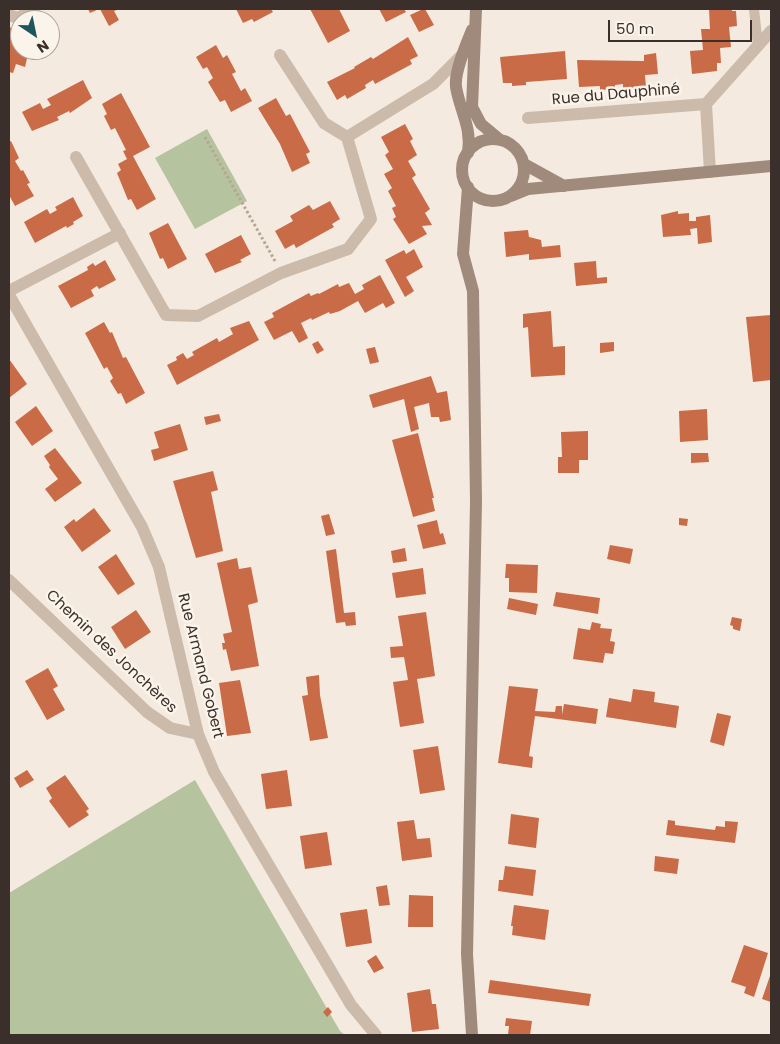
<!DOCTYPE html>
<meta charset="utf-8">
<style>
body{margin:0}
#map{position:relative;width:780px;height:1044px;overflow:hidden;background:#f4eadf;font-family:Poppins,sans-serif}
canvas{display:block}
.frame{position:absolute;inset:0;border:10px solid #3a2f2a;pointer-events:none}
.north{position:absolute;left:10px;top:10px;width:50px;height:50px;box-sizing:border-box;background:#fbf4eb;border:1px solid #aea59e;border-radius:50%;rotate:146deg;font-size:14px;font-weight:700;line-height:20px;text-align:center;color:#3a2f2a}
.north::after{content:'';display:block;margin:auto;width:18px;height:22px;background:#1d565d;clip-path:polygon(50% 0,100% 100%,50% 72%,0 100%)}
.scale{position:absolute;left:608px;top:20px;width:144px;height:22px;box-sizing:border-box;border:2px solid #3a2f2a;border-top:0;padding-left:6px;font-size:15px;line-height:18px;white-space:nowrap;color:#3a2f2a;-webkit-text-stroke:4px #fbf4eb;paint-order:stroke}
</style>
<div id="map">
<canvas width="780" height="1044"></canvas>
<div class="frame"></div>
<div class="north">N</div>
<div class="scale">50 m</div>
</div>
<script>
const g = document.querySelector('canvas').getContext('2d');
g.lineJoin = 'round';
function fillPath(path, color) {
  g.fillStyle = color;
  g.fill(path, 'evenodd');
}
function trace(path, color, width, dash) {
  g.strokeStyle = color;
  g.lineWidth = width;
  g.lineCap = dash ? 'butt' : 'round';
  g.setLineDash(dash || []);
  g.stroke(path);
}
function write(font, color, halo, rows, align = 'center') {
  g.font = font + ' Poppins,sans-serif';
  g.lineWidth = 5;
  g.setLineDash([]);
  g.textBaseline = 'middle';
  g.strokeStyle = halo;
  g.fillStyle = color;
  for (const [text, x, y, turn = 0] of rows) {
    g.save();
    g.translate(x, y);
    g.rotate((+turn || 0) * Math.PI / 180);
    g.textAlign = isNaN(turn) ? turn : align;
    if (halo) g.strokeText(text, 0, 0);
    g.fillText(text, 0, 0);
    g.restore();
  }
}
const green = new Path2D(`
 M207,129L247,201L195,229L155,158Z
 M195,780L340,1031L345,1035H9V893Z`);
const building = new Path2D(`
 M88,9H99L90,13Z
 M100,9H119L114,11L119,20L109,26Z
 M236,9H271L273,12L254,22L252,19L243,23Z
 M310,9H339L350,31L328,43Z
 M379,9H404L406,12L386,22Z
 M423,9H425L434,25L419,32L410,15Z
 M709,9H732V11H736L737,26L729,27L731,47L720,48L721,63H717V71L692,74L690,51L703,50L701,29H710Z
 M9,27L20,31V50H29L25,67L16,64L13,73L9,72Z
 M408,37L418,56L410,60L412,64L375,84L373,80L365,85L366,88L347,99L345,95L337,100L327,82L355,68L354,67L371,57L373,59Z
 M216,45L223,58L227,55L236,72L232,74L241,91L245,88L252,101L231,112L225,100L220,102L208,82L213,78L207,67L203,69L196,57Z
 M565,51L567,79L526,82V85L512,86V83H503L500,57Z
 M656,53L658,74L645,75L646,88H623V84L615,85V89L600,90V86L579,87L577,60L644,61V55Z
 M83,80L92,98L70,113L69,111L57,117L59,120L32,131L22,112L40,103L43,109L51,105L47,99Z
 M121,93L150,147L133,156L156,199L137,210L131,199L128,200L117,173L121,170L118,164L127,159L123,151L126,150L115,128L111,130L104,116L107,114L102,104Z
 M276,98L286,116L290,114L310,152L306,154L310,163L292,172L280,144L258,108Z
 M405,124L413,139L410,141L417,155L408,161L416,175L412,178L430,209L425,213L432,225L422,226L427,234L409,244L393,219L396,217L392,208L396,206L388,191L392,188L384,174L393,169L385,155L389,152L381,137Z
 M11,141L19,158L15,161L21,171L23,170L30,183L27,184L34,196L15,206L9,195V142Z
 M73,197L83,216L73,222L74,224L67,228L66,226L35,243L24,222L47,209L50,214L57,210L55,207Z
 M330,201L340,219L332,224L334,227L296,248L294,244L285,249L275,231L293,221L290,216L309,205L313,210Z
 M678,211V214L689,213V221H696V217L710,215L712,242L698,244L697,228L690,229L691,235L663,237L661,215Z
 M168,223L187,259L168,269L163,258L160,259L149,233Z
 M528,230L529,237L541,240L542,247L560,245L561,257L529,260V254L506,257L504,232Z
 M241,235L251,254L240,260L242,262L215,273L205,254Z
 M414,249L423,267L406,277L414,291L405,297L385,260L404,250L406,254Z
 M105,260L116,280L99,289L97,286L91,290L94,296L71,308L58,286L88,270L87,267L93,263L95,266Z
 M596,261L597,278L607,277V283L576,286L574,263Z
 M380,275L395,303L386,308L383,303L365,313L358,301L340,311L330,314L329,312L312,320L311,318L301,323L308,338L299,343L292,331L274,340L264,322L274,317L272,313L309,293L311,296L318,293L319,294L338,284L339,287L349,283L355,294L364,289L362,285Z
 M551,311L553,347L565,346V375L531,377L528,327L523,328V314Z
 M771,315V380L753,382L746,317Z
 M249,321L259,340L177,385L167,365L177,360L176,357L183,353L187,359L194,355L192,352L217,338L219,342L233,334L230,328Z
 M104,322L110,333L112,332L123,358L126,357L145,393L126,404L121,393L118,394L110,381L113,378L107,367L104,369L85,333Z
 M318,341L324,350L317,354L312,344Z
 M614,342V351L600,353V343Z
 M375,347L379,362L370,364L366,349Z
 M9,359L27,384L9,398Z
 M431,376L437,393L447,391L451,420L440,422L439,417H431L429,403L414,407L419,429L411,432L404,399L373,408L369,395Z
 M36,406L53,431L32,446L15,422Z
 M707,409L708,440L680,442L679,411Z
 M219,414L221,421L206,425L204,417Z
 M180,424L188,450L154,461L151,450L159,448L154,432Z
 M588,431V460H579V473H558V457H562L561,432Z
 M418,433L434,498H432L435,511L413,517L392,440Z
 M55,448L82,483L55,502L45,489L58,479L49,467L50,465L44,456Z
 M691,453H708L709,462L691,463Z
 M213,471L218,490L211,492L223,551L196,558L173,481Z
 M94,508L111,531L82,552L64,527L74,519L76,522Z
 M329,514L335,534L326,536L321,516Z
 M679,518L688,519L687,526L679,525Z
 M437,520L440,534L443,533L446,544L423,549L417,525Z
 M610,545L633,549L630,564L607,559Z
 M405,548L407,561L393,563L391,551Z
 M336,549L344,613L355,612L356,625L346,626L345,622L336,623L326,551Z
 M116,554L135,584L118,595L98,567Z
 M237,558L239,569L251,567L258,602L248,605L259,666L231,671L226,649L223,650L222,643H225L223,634L232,632L217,563Z
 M506,564L538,565L537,593L509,592V578H505Z
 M423,568L426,594L396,598L392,573Z
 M556,592L600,598L598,614L553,606Z
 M509,598L538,604L536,615L507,609Z
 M136,610L151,632L125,649L111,627Z
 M426,612L435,676L417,679L424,723L400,727L393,682L408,680L404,657L391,658L390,647L403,646L398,616Z
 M732,617L742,619L740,631L733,629V626L730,625Z
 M592,622L601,624L600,628L612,629L610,641L615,642L613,654L605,653L603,663L573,659L578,628L590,630Z
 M48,668L58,686L53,689L65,710L47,720L25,681Z
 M319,675L320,695L328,738L310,741L302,696L308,695L306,677Z
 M240,680L251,733L227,736L219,683Z
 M509,686L538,689L535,711L555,712L556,706H562V715L564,704L598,709L596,724L535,716L529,756L533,757L532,768L498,763Z
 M633,689L655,692L654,702L679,706L676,728L606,717L609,698L631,702Z
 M717,713L731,716L724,746L710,742Z
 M438,746L445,790L420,794L413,750Z
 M27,770L34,780L20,788L14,778Z
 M287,770L292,806L266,809L261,774Z
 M65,775L89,809L86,811L89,815L69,828L49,801L52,798L46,788Z
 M511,814L539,818L536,848L508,844Z
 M414,820L417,839L430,838L432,857L402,861L397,822Z
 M668,820L675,821V825L715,830L716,826L725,827V821L738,822L735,843L666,835Z
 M327,832L332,865L305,869L300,836Z
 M655,856L679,859L677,874L654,871Z
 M505,866L536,870L533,896L498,891L499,880H503Z
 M387,885L390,905L379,906L376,887Z
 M409,895L433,896V927H408Z
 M514,905L549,910L545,940L512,935L513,926H511Z
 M367,909L372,943L346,947L340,913Z
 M744,945L768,953L754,997L744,993L746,987L731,982Z
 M376,955L384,968L374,973L367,961Z
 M771,973V1002L762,999Z
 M490,980L591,994L589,1006L488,993Z
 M430,989L432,1004H436L439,1029L412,1032L407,993Z
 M328,1007L332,1012L327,1017L323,1012Z
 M506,1018L532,1021L530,1035H508L509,1026H505Z`);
const path = new Path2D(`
 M205,137L275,261`);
const lane = new Path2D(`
 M754,9L758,46`);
const street = new Path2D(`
 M9,15L18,18L34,9
 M280,55L324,123L347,137
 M706,104L710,172
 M528,118L706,104L771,31
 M76,157L166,315L198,316L281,273L348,249L371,219L347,137L433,84L462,55
 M9,291L120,233
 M9,295L142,527L159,567L198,734L214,772L351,1005L376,1035
 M9,580L147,712L170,728L198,734`);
const secondary = new Path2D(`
 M476,9L472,107L481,124L499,139
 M462 170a31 31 0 1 1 62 0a31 31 0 1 1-62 0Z
 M468,153C472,127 460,111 456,87C454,72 466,45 472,30
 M524,164L564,186
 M468,187L463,254L473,291L476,502L467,954L472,1035
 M511,196L528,189L771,166`);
const streetNames = [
 ["Rue du Dauphiné",616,95,-5],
 ["Chemin des Jonchères",111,652,43],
 ["Rue Armand Gobert",200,666,76]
];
fillPath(green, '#b5c39e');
fillPath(building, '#c96b47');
trace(path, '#b8a594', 3, [2.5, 2.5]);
trace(lane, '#cba', 10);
trace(street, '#cba', 12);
trace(secondary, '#a08a7b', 12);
write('15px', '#3a2f2a', '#fbf4eb', streetNames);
</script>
